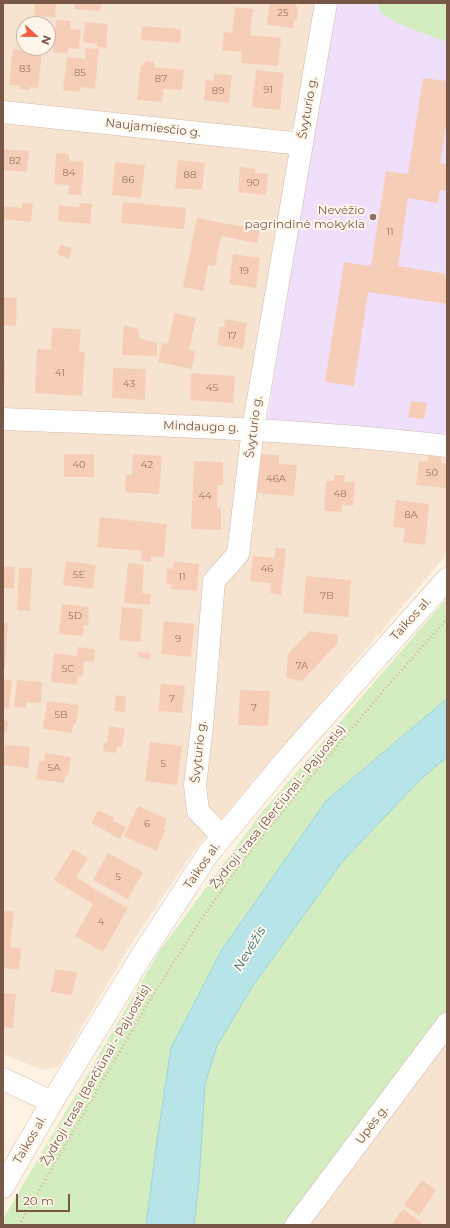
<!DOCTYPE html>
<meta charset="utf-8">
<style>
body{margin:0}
#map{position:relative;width:450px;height:1228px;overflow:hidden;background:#fef2e3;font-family:Montserrat,sans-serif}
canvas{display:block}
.frame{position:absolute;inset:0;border:4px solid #785747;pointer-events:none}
.north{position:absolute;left:16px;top:16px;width:40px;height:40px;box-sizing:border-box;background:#fff6eb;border:1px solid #c9b6a9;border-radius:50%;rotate:112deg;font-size:11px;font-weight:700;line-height:16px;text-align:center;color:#785747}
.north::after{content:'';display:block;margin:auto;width:14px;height:18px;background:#f2603e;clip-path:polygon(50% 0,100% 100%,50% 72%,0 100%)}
.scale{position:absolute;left:16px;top:1194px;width:54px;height:18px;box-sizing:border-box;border:2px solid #785747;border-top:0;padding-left:5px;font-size:12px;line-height:14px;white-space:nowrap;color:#785747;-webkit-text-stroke:3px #fff6eb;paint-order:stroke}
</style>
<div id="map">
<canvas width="450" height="1228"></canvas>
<div class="frame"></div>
<div class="north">N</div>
<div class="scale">20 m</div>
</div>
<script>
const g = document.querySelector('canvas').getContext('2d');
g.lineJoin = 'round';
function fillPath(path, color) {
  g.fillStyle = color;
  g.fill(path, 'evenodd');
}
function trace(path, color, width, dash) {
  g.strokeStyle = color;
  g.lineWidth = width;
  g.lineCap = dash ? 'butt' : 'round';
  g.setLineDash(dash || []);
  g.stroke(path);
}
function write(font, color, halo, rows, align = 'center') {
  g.font = font + ' Montserrat,sans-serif';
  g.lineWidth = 4;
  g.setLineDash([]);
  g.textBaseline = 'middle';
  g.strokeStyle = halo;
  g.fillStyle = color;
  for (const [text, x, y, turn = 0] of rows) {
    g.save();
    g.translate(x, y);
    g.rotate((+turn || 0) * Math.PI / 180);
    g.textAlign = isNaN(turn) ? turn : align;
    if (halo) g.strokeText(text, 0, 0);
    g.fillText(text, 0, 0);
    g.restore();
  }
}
const residential = new Path2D(`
 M3,3H315L295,126L287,133L3,106ZM24,24H48V48H24Z
 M3,112L302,144L253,429L447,449V554L193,852L129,947L59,1066L43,1070L3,1054Z
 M447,1024V1225H296Z`);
const education = new Path2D(`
 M334,3H447V439L267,421Z`);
const green = new Path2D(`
 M377,3H447V42L399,24L381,13Z
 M447,598V699L326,801L221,951L171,1048L156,1148L146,1225H3V1219L160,950L262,812Z
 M447,757V1024L296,1225H194L199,1182L205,1084L217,1046L252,987L343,861L422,778Z`);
const water = new Path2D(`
 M447,699V757L422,778L343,861L252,987L217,1046L205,1084L199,1182L194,1225H146L156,1148L171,1048L221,951L326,801Z`);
const building = new Path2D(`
 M35,3H56L55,17L34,16Z
 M75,3H101L100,11L74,9Z
 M270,3H296V7H298L297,20L294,19L293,28L267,25Z
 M235,7L253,9L250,35L281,38L278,66L241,63L242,52L222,50L224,32L232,33Z
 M56,20L70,21V29L81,30L79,49L68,48V53L53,52Z
 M85,22L108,24L106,48L97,47V44L83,42Z
 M142,26L181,29L180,43L141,40Z
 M86,48L99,49L95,89L81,87L80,92L63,90L67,57L85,59Z
 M13,49L42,52L38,88L29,87V90L20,89V86L9,85Z
 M145,61L154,62V67L184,70L182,90L164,89L162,102L137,100L141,65L144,66Z
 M256,70L284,73L280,110L252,107Z
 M214,74L232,75L229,103L204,100L206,80L214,81Z
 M423,78L447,81V119L440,163L447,164V191L440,190L438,203L408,198L398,266L447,274V304L368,292L354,386L325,382L344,262L371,266L386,171L408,174Z
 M3,149L29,151L27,172L3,170Z
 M56,153L69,154V161L84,162L81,195L68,194L69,185L54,184Z
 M178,160L205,163L202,190L175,188Z
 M115,162L145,165L141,198L112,195Z
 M240,167L255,169V173L268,174L266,195L238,192Z
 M123,202L186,208L184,229L121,223Z
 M22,203L33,204L31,222L3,219V206L22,208Z
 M80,203L92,204L90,224L58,221L59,205L79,207Z
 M197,218L260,230L257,243L221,236L215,266L208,265L203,291L183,287Z
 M61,244L72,249L68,259L57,254Z
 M233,254L260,258L256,288L229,284Z
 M3,297L17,298L16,326L3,325Z
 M174,313L196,318L189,350L195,351L192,369L158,362L162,343L168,344Z
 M225,319L247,323L243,349L217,345L220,326L224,327Z
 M124,325L138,329L139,338L157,343V356L122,355Z
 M52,328L81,329L79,352H85L82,396L35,393L37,349L51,350Z
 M3,359H5L4,393H3Z
 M113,368L146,369L145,400L112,398Z
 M191,373L235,376L233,403L190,400Z
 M411,401L427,403L424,419L408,417Z
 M64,454H94V477H64Z
 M133,454L162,456L159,494L125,492L126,474L132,475Z
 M259,454L279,455V464L297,465L294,496L256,493Z
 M428,456L441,457V463L447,464L446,488L416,485L419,461L428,462Z
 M194,461L223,462V485H218L217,507L221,508V530L191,529Z
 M334,475H345L344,482H355L353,506L342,505V512L324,511L326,481H334Z
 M396,500L429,504L425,545L403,542L405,528L393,527Z
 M100,517L167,524L164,557L151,556V562L141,561L142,551L97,547Z
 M276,548L286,549L281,595L270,593L271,583L250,581L253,556L274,558Z
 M66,561L96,565L93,589L63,585Z
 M174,561L199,564L197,591L171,589L172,585L166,584L167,568L173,569Z
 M128,563L144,565L142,593L151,594L150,605L124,603Z
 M3,566L15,567L14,589L3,588Z
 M19,568H32L30,611L17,610Z
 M306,576L351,580L348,617L303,613Z
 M62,604L89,607L88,625H84L83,636L59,634Z
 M122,607L143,609L140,642L119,640Z
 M164,621L194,624L191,657L161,654Z
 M3,622L8,623L5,668H3Z
 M310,631L338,635V643L302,681L286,678L288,654Z
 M78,647L95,649L94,662L84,661L83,677L78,676L77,685L51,682L54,653L77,656Z
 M138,652L151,654L150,659L138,657Z
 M3,679L12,680L9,709L3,708Z
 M17,680L42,682L41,703L26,702V708L14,707Z
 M161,684L185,686L182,713L158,711Z
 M240,690L270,691L268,726L238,725Z
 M116,695L126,697L125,712L114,711Z
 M47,701L79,705L76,724H73L72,733L43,729Z
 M3,720L8,721L7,733H3Z
 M109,726L125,729L122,747L117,746L116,753L103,751L104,743H107Z
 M150,742L182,746L177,785L145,781Z
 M5,745L30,747L28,768L3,765Z
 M45,753L71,757L68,775L66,774L64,783L36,779L39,761H44Z
 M138,806L167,819L163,829L166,830L156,851L124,836Z
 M98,810L114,818L113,821L126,827L120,839L91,823Z
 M73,849L88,858L76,877L99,892L128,908L103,952L75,936L93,904L54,880Z
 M108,853L143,872L128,899L93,880Z
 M3,910L14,912L10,947L21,948L19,970L3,968Z
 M55,969L77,972L72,995L51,992Z
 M3,993L16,994L13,1028L3,1027Z
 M422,1180L436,1190L419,1215L404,1205Z
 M403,1209L422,1223L421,1225H391Z`);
const path = new Path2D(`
 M19,1225L151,998L204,915L246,857L291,801L384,690L447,619`);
const minor = new Path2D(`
 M3,112L302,144
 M3,419C151,425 299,429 447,446
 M222,836L198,811L195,785L202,727L214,581L238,554L253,429L326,3
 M3,1079L52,1102
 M296,1225L447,1024`);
const secondary = new Path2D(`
 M3,1187L52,1102L142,955L208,854L291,754L447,579`);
const markers = [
 [373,217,4,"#8d6e63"]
];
const numberNames = [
 ["25",283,13],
 ["83",25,69],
 ["85",80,73],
 ["87",161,79],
 ["91",268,90],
 ["89",218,91],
 ["82",15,161],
 ["84",69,173],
 ["88",190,175],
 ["86",128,180],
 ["90",253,183],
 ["11",390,232],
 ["19",244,271],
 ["17",232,336],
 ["41",60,373],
 ["43",129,384],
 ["45",212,388],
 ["40",79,465],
 ["42",147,465],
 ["50",432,473],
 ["46A",276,479],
 ["48",340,494],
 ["44",205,496],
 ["8A",411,515],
 ["46",267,569],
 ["5E",79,575],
 ["11",182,577],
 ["7B",327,596],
 ["5D",75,616],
 ["9",178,639],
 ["7A",302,666],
 ["5C",68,669],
 ["7",172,699],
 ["7",254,708],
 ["5B",61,715],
 ["5",163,764],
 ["5A",54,768],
 ["6",147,824],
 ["5",118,877],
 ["4",101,922]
];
const streetNames = [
 ["Švyturio g.",308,108,-80],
 ["Naujamiesčio g.",153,128,6],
 ["Mindaugo g.",201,427,2],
 ["Švyturio g.",254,427,-82],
 ["Taikos al.",411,619,-48],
 ["Švyturio g.",199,752,-84],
 ["Žydroji trasa (Berčiūnai - Pajuostis)",278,807,-51],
 ["Taikos al.",202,866,-55],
 ["Žydroji trasa (Berčiūnai - Pajuostis)",96,1075,-60],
 ["Upės g.",372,1125,-53],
 ["Taikos al.",30,1140,-60]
];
const educationNames = [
 ["Nevėžio",365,210],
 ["pagrindinė mokykla",365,224]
];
const waterNames = [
 ["Nevėžis",250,949,-59]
];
fillPath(residential, '#f6e4d0');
fillPath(education, '#f0dffa');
fillPath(green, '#d4edc0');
fillPath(water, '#b6e4e9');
trace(water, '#9bd4dc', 1);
fillPath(building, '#f6ceb8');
trace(minor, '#d2bbab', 23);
trace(secondary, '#d6bba8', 23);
trace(path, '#dbb29b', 2.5, [1, 3]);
trace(minor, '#fff', 22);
trace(secondary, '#fff', 22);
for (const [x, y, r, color] of markers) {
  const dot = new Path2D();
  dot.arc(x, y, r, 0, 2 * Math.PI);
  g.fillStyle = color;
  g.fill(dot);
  trace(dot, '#fff6eb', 1.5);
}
write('10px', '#987563', null, numberNames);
write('12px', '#785747', '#fff6eb', streetNames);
write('12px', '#785e54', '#fff6eb', educationNames, 'right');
write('italic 13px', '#39767f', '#fff6eb', waterNames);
</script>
